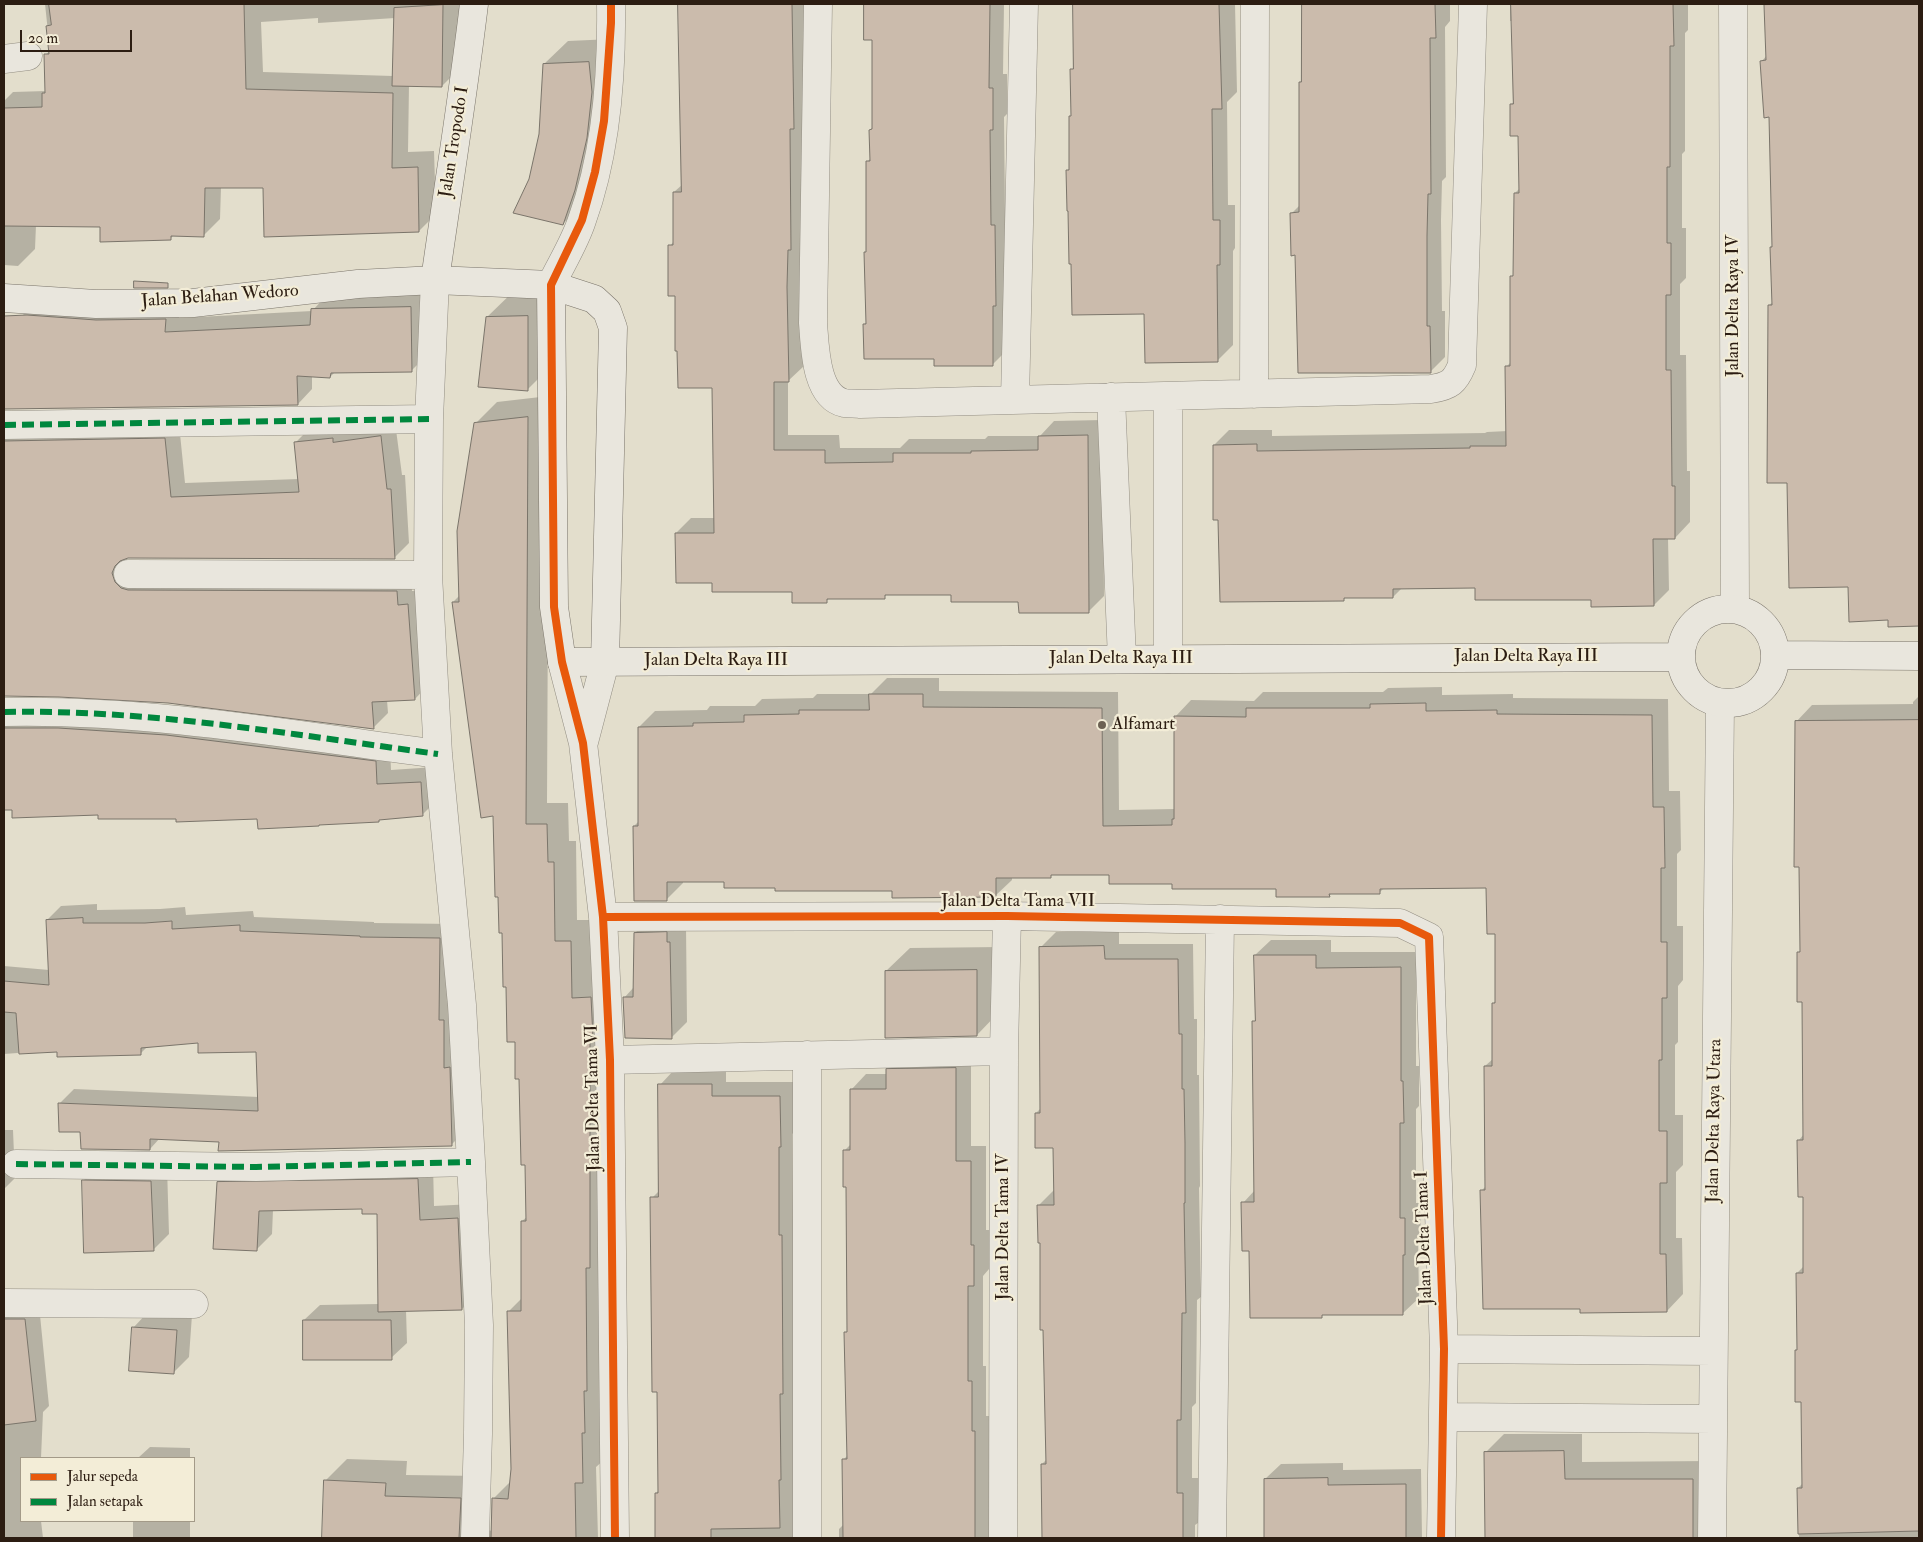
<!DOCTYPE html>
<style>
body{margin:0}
#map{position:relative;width:1923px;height:1542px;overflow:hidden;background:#e3decc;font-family:"IM FELL Double Pica",serif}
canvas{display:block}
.frame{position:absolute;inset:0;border:5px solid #2c1d12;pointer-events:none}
.legend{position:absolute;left:20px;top:1457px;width:175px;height:65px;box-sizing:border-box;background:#f3edd7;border:1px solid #a39a88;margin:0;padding:6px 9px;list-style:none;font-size:15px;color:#2c1d12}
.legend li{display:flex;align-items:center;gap:10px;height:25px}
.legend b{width:25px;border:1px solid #a39a88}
.scale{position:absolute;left:20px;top:30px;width:112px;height:22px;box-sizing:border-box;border:2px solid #2c1d12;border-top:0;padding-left:6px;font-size:15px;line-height:18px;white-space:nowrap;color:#2c1d12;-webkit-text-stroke:4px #f3edd7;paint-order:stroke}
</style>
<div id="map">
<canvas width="1923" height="1542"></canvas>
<div class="frame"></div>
<ul class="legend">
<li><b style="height:6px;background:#e8590c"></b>Jalur sepeda</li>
<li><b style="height:6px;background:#00873e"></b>Jalan setapak</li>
</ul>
<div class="scale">20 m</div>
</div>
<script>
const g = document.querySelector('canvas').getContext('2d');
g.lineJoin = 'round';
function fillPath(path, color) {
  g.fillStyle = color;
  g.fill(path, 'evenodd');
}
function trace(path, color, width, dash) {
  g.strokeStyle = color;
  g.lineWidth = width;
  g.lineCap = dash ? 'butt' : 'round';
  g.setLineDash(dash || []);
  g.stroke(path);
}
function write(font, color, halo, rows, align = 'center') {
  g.font = font + ' "IM FELL Double Pica",serif';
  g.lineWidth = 4.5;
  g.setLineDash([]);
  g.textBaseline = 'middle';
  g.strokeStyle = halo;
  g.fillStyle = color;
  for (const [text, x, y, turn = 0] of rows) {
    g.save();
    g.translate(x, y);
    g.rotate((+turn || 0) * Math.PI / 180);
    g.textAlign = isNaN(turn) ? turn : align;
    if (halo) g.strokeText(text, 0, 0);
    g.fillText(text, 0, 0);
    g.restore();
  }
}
const shadow = new Path2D(`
 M45,4H464L459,69L442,86L409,85L408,152L434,151L436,214L419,231L264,186L221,187L220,219L203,236L174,235L171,238L101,226L36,225L35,249L18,266L4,265V101L13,92L46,91L45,55L50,51ZM318,18V23L395,18L393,76L263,72L261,22Z
 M679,4H807L802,236L804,366L788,381V435H839L840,448H900L909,439H985L988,436H1040L1054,421L1103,420L1104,596L1089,611L1020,600L953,593H888L884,597L830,598L826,601L793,590L713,581L676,533L691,518H715L713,387L676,294L670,246L674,241V192L683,184Z
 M865,4H1004L1003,74H1007V114L1004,117L1005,211H1009L1007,350L993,364L935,357L864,324L867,322V162L871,158L870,130L873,127V38H866Z
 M1074,4H1235L1237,92L1227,102L1228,205H1235V248L1233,251V345L1217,361L1146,313L1068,170L1070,168L1072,70L1074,67Z
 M1303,4H1450V21L1445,27L1446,177L1442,181L1441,220L1442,311H1445V357L1430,372L1296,254L1292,213L1300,205V82L1302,80Z
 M1510,4H1688V30L1685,33V151L1682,154V228H1686V278L1680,284V355H1686L1687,471H1690V522L1675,538H1668L1669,590L1654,605L1476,587L1402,588L1393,597H1346L1343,600L1220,518L1214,445L1229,430H1272V436L1485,433L1487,432L1508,431L1507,366L1511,362V277L1514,274L1515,193L1520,188L1519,134L1511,104L1514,102L1513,21H1510Z
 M1767,4H1919V625L1889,626V619L1849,586L1789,482L1769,305L1773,302L1771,247L1773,245L1770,116L1762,61L1767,55L1765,6Z
 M612,39L586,200L563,224L530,180L540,134L544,64L568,41Z
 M559,286L558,359L528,389L487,317L518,287Z
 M425,293L426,356L412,370L335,372L330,377L312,375V389L298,404L4,408V343L23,342L22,316L36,301L180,305L179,318L312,311L327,295Z
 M549,396L547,803H568L569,841H576L577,920H593L613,976L604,1460L596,1467L598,1538H323L325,1481L347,1459L407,1461L406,1475L482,1476L488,1530L492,1531L493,1499L511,1481L512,1469L508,1312L523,1297L522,1221L528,1216L526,1163L520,1078L503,932L495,815L453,602L460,595L475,424L497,402Z
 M4,413L179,424L185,483L299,479L295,443L310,428L395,422L402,475H405L409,543L394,558L127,557V559L129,567L411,576L412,591L423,590L429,684L415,699L387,700L388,713L373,728L169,702L59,695H4Z
 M887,678H939V691L1118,692L1119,810L1175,809V717L1191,700L1254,701L1263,692H1383L1388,688L1442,687V695L1513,694V698L1668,699L1669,791H1680L1681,850L1677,854V926H1683V980L1678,986V1042L1675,1045V1115H1683V1165L1676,1172V1238H1682L1683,1294L1667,1311L1581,1307L1481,1191L1486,1186L1485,1066L1494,1058L1493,1004L1496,1000V933L1488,887L1384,888L1379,893H1332L1329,896L1278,888L1174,882L1110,873L1053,874L1050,876L1012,877V880L995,896L893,889L776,887L725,881H683V883L666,900L634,826L639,821V727L655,711L707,710L710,706H755L762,699L813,698L817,694H871Z
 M1919,696V1538H1799L1798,1488L1803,1483V1401L1796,1351L1798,1348L1797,1273L1804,1266V1196L1799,1140L1804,1134L1803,1001L1798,953L1801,950L1796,722L1812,705L1913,704V702Z
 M4,701L390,747L391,770L435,767L437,800L422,815L177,818L4,809Z
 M97,904V910L160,909L185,907L186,915L253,911L254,917L374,922V923L454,924L465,1131L451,1145L160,1138L150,1149L82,1130L61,1131L60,1103L74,1089L259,1097L257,1051L199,1042L148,1046L141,1053L58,1050L4,1054V966L49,970L47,920L61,906Z
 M651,917L686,926L687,1022L671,1038L624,998L634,987L635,933Z
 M1056,932H1119V944H1193L1194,1019H1197V1075H1199L1200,1186L1199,1188L1201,1297L1197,1300L1196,1403L1192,1407V1478H1198V1523L1195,1525V1538H1043L1042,1464L1047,1459L1039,1205L1055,1189V1146L1036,1113L1041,1108L1040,948Z
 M1271,940H1331V952H1416V1066H1419V1106L1416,1109V1203H1420L1421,1238L1418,1240L1419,1298L1403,1313L1324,1314L1321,1316L1250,1250L1243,1203L1255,1190L1254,1022L1256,1019L1255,955Z
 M1000,947V1011L977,1035L886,971L910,948Z
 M971,1053V1146H986V1230H989V1269L983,1276V1366H986V1416H989L990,1538H839V1529L844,1524V1459L848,1455L846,1333L848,1330L847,1186L844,1151L851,1144V1090L866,1074H887V1070L902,1054Z
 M674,1070H726V1082H794L795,1131L792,1134L793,1221H796L794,1538H656V1493L659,1490L658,1391L652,1198L660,1190V1085Z
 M4,1130H13L15,1178L4,1189Z
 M433,1164L434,1206L473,1204L477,1294L462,1309L406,1310L407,1343L391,1358L304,1320L320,1305L379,1304L378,1212L363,1207L273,1210L272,1234L257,1249L218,1183L233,1167Z
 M99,1165L167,1166L169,1234L153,1250L83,1181Z
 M4,1295L39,1305L49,1406L43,1412L41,1458H21V1521H41L43,1538H4Z
 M148,1312L192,1315L189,1357L174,1372L133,1328Z
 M1504,1434H1582V1462L1710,1461L1711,1538H1485L1486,1452Z
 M150,1447L190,1448V1458H138Z
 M1343,1463V1470L1421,1469L1422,1538H1265V1479L1281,1464Z
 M133,1521H190V1538H133Z`);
const building = new Path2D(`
 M49,4H244L246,89L393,93L392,168L418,167L419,232L264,237L263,188H205L204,237L171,236V240L100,242V227L4,226V108L42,107V93H45L44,54H49L46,26L51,25Z
 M678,4H792L794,129H790L791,250H788L787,287L789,382H774V450H825V463L893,462V453H971V451L1038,450V436L1088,435L1089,613H1019L1018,602H951V595H885V599H827V603H792V592H712V583H676L675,533H714L712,388H678L677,351H675V296H668V245H673V192H681Z
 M864,4H990L989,88H993V130H990L991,225H995L996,306H993V366H934V359H864L863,324H866L864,252H866V161H870L869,130L872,129V40H864Z
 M1073,4H1219L1222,109H1212L1213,220H1220V265H1217L1218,362L1145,363L1144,314L1072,315L1071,264H1069L1068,211H1067L1066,170H1069V116H1071L1070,69H1073Z
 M1302,4H1435L1436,38H1430L1431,194H1428L1427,236V326H1430L1431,373H1298L1295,255L1291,256L1290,213L1299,212V82H1301Z
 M1511,4H1673L1674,46H1670V167H1667V243H1671V295H1666V370H1671L1672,486H1675V539H1653L1654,606L1591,607V600H1475V588L1393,589V598H1344V601L1220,602L1218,520H1213V445L1257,444V451L1470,448V446H1506L1505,366H1510V276H1513L1514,193H1519L1518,136H1510V104H1513Z
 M1807,4H1919V626L1888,627V620L1849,622L1848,587L1789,588L1787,483H1767L1768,305H1772L1770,247H1772L1769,117L1764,118L1760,61L1766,60L1764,5Z
 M443,5L442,87L392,86L394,8Z
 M589,62L592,92L587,138L575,190L563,225L513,213L529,179L539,134L543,64Z
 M134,281L168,283V288H134Z
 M411,307L412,372L331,373L330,378L297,376L298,405L4,409V316L27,315L96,320L166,319L165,332L310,325L311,309Z
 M528,316V391L478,387L486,317Z
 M528,417L526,824H547L548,862H554L555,941H571L572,998L591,997L593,1038H590V1268H586L587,1391H584L585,1433H582L583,1483H575L576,1538H491L492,1498L508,1499L511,1469L507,1311H521V1221H526L525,1165H521L519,1079H515V1042H507L506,987H503L502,933H499L498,897H495L493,816L481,818L452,602H459L457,531L474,423Z
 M381,436L387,489H391L395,559L128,558L120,561L115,566L112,573L115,582L121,588L128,590L397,591L398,605L408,604L415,700L372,702L374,729L168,703L59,697L4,696V441L165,438L171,497L299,492L294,442L333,438V442Z
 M869,694H923V707L1102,708L1103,826L1172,825V819H1174V716L1246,717V708H1370V704L1426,703V711L1497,710V714L1652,715L1653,807H1664L1665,868H1661V942H1667V998H1662V1060H1659V1131H1667V1183H1660V1254H1666L1667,1312L1580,1313V1309H1483L1480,1190H1485L1484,1066H1492V1003H1495V934H1487L1486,888L1380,889V894H1329L1330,897H1276V889H1172V884H1109V875H1051V878H996V897L892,898V891H775V888H724V882H667V901H634L633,826H638V727L693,726V723L744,722V715L799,714V710H869Z
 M1919,720V1531L1798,1534L1797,1488H1802L1801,1402H1795V1350H1797L1796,1273H1803V1197H1798L1797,1140H1803L1802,1002H1797V952H1800L1799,867H1794L1795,721Z
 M4,728H58L166,735L376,761L377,784L421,782L423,816L379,820V822L319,825V826L258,829L257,819L176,822V819H98V815L12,818V810H4Z
 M83,918V923H145L172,921V929L240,925V931L360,936V937L440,938L439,1020H444V1068L450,1067L452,1146L218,1151L219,1142L150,1139V1150L81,1149L80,1132H59L58,1103L258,1111L256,1052L198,1053V1043L141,1048V1055L57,1057V1052L19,1054L16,1013L4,1012V981L49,985L46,920Z
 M667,932V942H670L672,1039L625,1038L623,997H633L634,933Z
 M1104,946L1105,959H1178L1179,1034H1182V1089H1184L1185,1143V1203H1184L1186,1313H1182L1181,1420H1177V1493H1183V1538H1042L1041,1464H1046L1043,1330H1040V1243H1038L1037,1205H1054L1053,1148H1035V1113H1040L1039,947Z
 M1254,955H1316V968L1401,967V1081H1403L1404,1123H1400V1218H1405V1255H1403V1315H1322V1318H1250L1249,1251H1242L1241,1202H1254L1252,1021H1255Z
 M977,970V1036L885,1038V971Z
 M956,1068V1161H971V1245H974V1286H968V1381H972V1431H975V1538H843L842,1459H847L844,1332H847L846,1187H843V1150H850V1089H886V1069Z
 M658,1084H712V1096H780L781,1147H779V1235H782L783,1394H780L781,1480H779L780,1528L711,1529V1538H655V1493H658L657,1392H652L650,1197H658Z
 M418,1179L420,1220L458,1218L462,1310L378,1312L377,1214H362V1209L259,1211L257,1251L213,1249L217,1182Z
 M82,1180L151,1181L154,1251L84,1253Z
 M4,1319H25L36,1421L4,1425Z
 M303,1320H391L392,1360H303Z
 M132,1327L177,1330L174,1374L129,1371Z
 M1564,1451L1565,1479H1693V1538H1485L1484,1452Z
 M1328,1478V1485L1406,1484V1538H1264V1479Z
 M324,1480L386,1483L385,1496L461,1498L459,1538H322Z`);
const street = new Path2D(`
 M818,4L813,323C815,346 815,396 844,403C849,404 855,403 860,404L1431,389C1450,386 1455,382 1462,365L1473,4
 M1733,4L1735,609
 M4,59L28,56
 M435,280L429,419L428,575L438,754L462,1005L471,1162L479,1325L478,1434L475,1538
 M551,285C561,264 575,242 582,220C606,154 612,73 611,4
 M1254,394L1255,4
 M1168,396V659
 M1111,397L1122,659
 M1015,400L1024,4
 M4,425L429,419
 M128,574L428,575
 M562,662L583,743L603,917L610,1060L615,1538
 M4,712C149,709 294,735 438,754
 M584,742L605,662
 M603,917L1007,916L1400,923L1429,937L1444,1349L1441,1538
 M807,1055V1538
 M610,1060L1004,1051
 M16,1164L256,1167L471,1162
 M4,1303L194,1304
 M1444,1349L1713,1351
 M1444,1417L1713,1419
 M1003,1538L1004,1051L1007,916
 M1212,1538L1220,919
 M1712,1538L1720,703`);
const secondary = new Path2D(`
 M435,280C448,188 463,96 474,4
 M551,285L554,607L562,662L1681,657
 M4,298L96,304L193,303L358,284L435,280L551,285L594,299L607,311L613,328L605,662
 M1681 656a47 47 0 1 1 94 0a47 47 0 1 1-94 0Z
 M1775,655L1919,656`);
const quiet = new Path2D(`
 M4,425L429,419
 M4,712C149,709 294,735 438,754
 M16,1164L256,1167L471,1162`);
const cycleway = new Path2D(`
 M611,4V23L604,121L595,172L582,220L551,285L554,607L562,662L583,743L603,917L610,1060L615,1538
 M603,917L1007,916L1400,923L1429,937L1444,1349L1441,1538`);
const markers = [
 [1102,725,5,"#6c6153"]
];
const streetNames = [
 ["Jalan Tropodo I",455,142,-81],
 ["Jalan Belahan Wedoro",220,297,-4],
 ["Jalan Delta Raya IV",1734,306,-90],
 ["Jalan Delta Raya III",1526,657],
 ["Jalan Delta Raya III",1121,659],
 ["Jalan Delta Raya III",716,661],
 ["Jalan Delta Tama VII",1018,902],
 ["Jalan Delta Tama VI",594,1098,-91],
 ["Jalan Delta Raya Utara",1715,1121,-89],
 ["Jalan Delta Tama IV",1004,1227,-90],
 ["Jalan Delta Tama I",1425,1238,-92]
];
const poiNames = [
 ["Alfamart",1112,725]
];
fillPath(shadow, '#0003');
fillPath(building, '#cbbbac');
trace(building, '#7a746a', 1);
trace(street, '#938e83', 29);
trace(secondary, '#7a746a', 29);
trace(street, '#e9e6dd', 28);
trace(secondary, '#e9e6dd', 28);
trace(quiet, '#00873e', 6, [12, 6]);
trace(cycleway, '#e8590c', 8);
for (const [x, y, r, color] of markers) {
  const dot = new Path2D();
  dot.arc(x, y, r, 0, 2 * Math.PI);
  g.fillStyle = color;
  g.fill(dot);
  trace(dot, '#f3edd7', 2);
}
write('18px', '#2c1d12', '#f3edd7', streetNames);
write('18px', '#2c1d12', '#f3edd7', poiNames, 'left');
</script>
